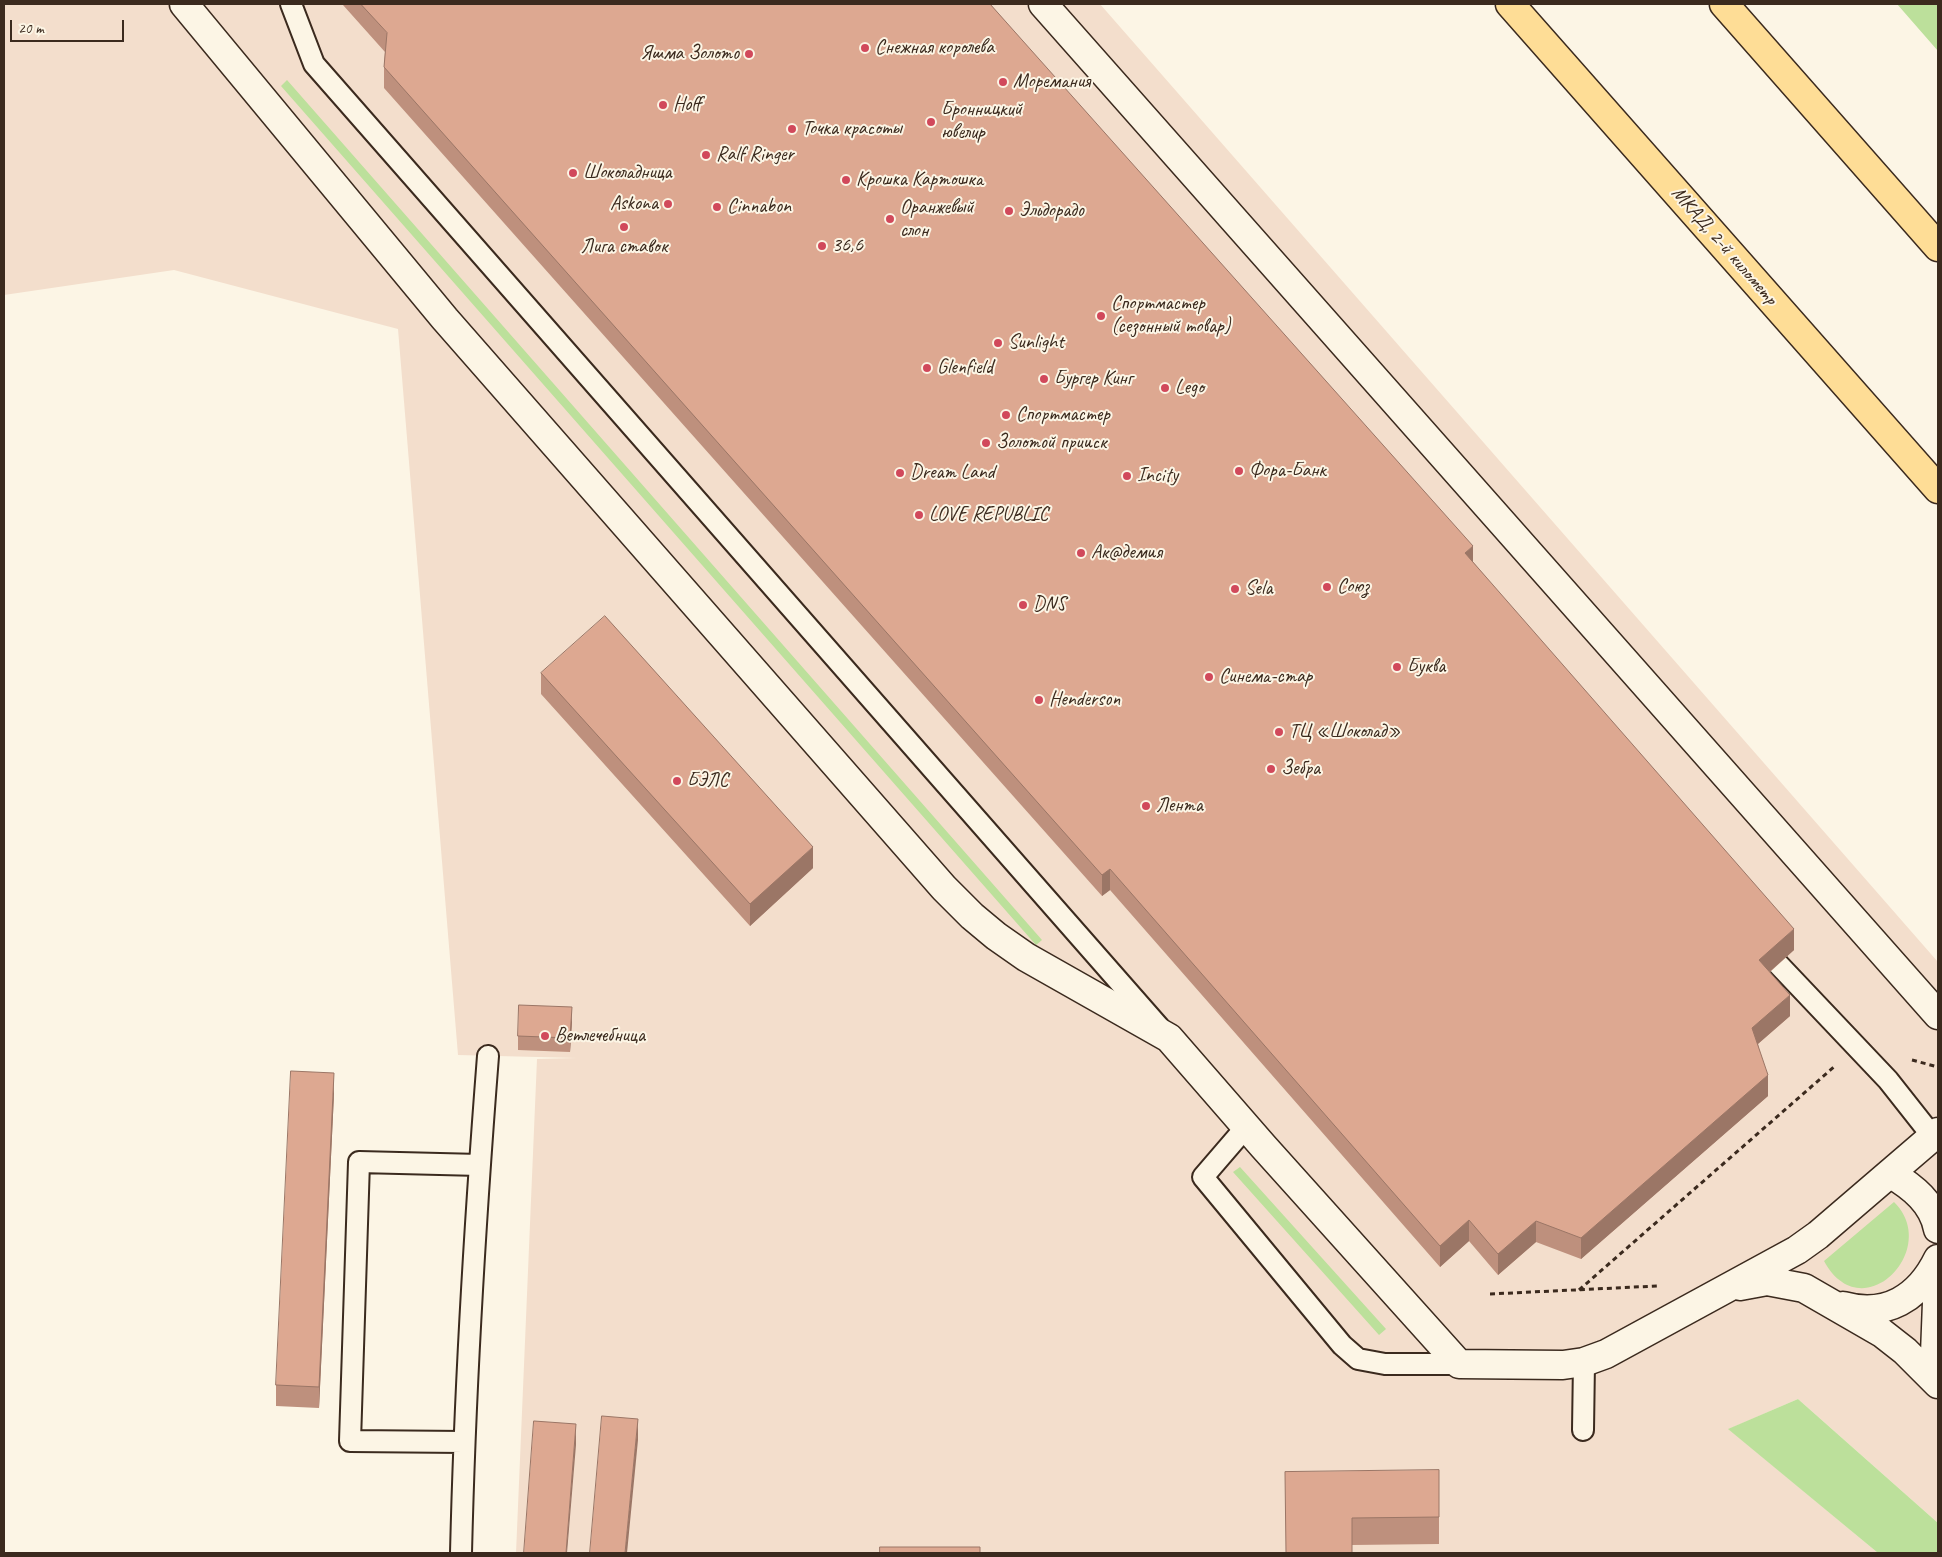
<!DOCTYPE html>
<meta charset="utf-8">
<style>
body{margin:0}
#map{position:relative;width:1942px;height:1557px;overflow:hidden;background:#fcf5e5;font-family:Caveat,sans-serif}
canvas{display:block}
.frame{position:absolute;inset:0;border:5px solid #3b2a1e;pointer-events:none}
.scale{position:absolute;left:10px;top:20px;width:114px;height:22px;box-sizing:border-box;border:2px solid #3b2a1e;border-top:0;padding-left:6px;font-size:15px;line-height:18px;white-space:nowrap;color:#3b2a1e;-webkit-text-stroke:4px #fcf5e5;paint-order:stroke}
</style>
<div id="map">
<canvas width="1942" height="1557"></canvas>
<div class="frame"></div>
<div class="scale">20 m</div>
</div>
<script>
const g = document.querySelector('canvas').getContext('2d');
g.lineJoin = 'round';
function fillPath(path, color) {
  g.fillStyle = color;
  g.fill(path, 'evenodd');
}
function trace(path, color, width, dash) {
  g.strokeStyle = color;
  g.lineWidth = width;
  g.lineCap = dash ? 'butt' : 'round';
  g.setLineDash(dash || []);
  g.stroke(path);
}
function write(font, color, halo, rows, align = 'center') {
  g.font = font + ' Caveat,sans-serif';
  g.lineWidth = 4;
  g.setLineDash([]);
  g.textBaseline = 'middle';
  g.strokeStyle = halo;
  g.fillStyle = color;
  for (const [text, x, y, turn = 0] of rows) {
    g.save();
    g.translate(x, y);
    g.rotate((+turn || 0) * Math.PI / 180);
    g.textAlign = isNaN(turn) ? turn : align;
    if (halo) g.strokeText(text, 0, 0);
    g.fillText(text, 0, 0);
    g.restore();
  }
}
const built = new Path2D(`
 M4,4H1100L1938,962V1523L1798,1399L1729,1429L1878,1553H516L537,1059L577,1058L458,1055L398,329L174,270L4,295Z`);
const green = new Path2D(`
 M1897,4H1938V51Z
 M287,80L1042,940L1036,945L281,86Z
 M1240,1167L1386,1329L1379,1335L1233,1172Z
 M1894,1202C1942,1249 1862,1331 1824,1261Z
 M1798,1399L1938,1523V1553H1878L1728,1429Z`);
const path = new Path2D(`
 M1912,1060L1938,1067
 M1579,1290L1835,1066
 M1490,1294L1657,1286`);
const lane = new Path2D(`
 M291,4L314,64L1159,1027
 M1764,940L1778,964L1888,1080L1933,1137
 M1246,1127L1203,1177L1342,1345L1358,1359L1385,1364H1459
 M1583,1430L1584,1362
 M464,1442L350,1441L359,1162L480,1165
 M461,1553C465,1387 475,1222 488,1056`);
const street = new Path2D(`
 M184,4L445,319L944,888L972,916L996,936L1026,957L1169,1038L1263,1146L1459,1364L1563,1365L1584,1362L1606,1354L1797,1250L1818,1235L1938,1132
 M1043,4L1938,1015
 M1891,1174C1913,1187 1933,1203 1938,1229
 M1740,1286L1767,1281L1804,1288L1882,1333L1905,1351L1938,1384
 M1843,1306C1886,1318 1919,1298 1938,1259
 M1934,1380L1938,1276`);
const highway = new Path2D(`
 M1510,4L1938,489
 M1724,4L1938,247`);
const wall = new Path2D(`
 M343,4H990L1473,562L1794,950L1770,972L1790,1016L1758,1044L1768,1096L1581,1259L1536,1242L1498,1275L1469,1241L1440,1267L1110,890L1102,896L384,88V67L385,52L343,5Z
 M541,673L813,868L750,926L541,694Z
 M572,1021L570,1052L518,1050V1036Z
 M334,1094L319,1408L276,1406V1385Z
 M1439,1470V1544L1352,1545L1286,1553Z`);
const shadedWall = new Path2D(`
 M1473,546V567L1465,553Z
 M813,847V868L750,926V904Z
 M1110,869V890L1102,896V875Z
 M1794,929V950L1759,981V960Z
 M1790,995V1016L1752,1049V1028Z
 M572,1007V1021L570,1052V1038Z
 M334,1073V1094L319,1408V1387Z
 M1768,1075V1096L1581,1259V1238Z
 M1469,1220V1241L1440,1267V1246Z
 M1536,1221V1242L1498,1275V1254Z
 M638,1419V1440L627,1553H625Z
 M576,1424V1445L567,1553H566Z`);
const building = new Path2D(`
 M361,4H990L1473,546L1465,553L1794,929L1759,960L1790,995L1752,1028L1768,1075L1581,1238L1536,1221L1498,1254L1469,1220L1440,1246L1110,869L1102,875L384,67L387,33Z
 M605,616L813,847L750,904L541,673Z
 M519,1005L572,1007L570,1038L518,1036Z
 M291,1071L334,1073L319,1387L276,1385Z
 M602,1416L638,1419L625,1553H590Z
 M534,1421L576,1424L566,1553H524Z
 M1439,1470V1517L1352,1518V1553H1286L1285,1472Z
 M880,1547H980V1553H880Z`);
const markers = [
 [865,48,5,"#d1495b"],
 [749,54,5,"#d1495b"],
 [1003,82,5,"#d1495b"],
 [663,105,5,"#d1495b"],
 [931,122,5,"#d1495b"],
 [792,129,5,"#d1495b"],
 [706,155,5,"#d1495b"],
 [573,173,5,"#d1495b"],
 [846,180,5,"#d1495b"],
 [668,204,5,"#d1495b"],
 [717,207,5,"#d1495b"],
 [1009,211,5,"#d1495b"],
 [890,219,5,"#d1495b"],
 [624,227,5,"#d1495b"],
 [822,246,5,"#d1495b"],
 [1101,316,5,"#d1495b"],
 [998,343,5,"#d1495b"],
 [927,368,5,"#d1495b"],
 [1044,379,5,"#d1495b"],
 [1165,388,5,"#d1495b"],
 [1006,415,5,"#d1495b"],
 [986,443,5,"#d1495b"],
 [1239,471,5,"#d1495b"],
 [900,473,5,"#d1495b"],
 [1127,476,5,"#d1495b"],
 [919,515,5,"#d1495b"],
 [1081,553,5,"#d1495b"],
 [1327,587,5,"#d1495b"],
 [1235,589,5,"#d1495b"],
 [1023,605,5,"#d1495b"],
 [1397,667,5,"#d1495b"],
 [1209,677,5,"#d1495b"],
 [1039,700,5,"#d1495b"],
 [1279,732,5,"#d1495b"],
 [1271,769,5,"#d1495b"],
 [677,781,5,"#d1495b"],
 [1146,806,5,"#d1495b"],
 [545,1036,5,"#d1495b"]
];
const poiNames = [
 ["Снежная королева",875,48],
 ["Яшма Золото",739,54,"right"],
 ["Моремания",1013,82],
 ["Hoff",673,105],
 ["Бронницкий",941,110],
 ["ювелир",941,133],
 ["Точка красоты",802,129],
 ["Ralf Ringer",716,155],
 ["Шоколадница",583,173],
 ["Крошка Картошка",856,180],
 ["Askona",658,204,"right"],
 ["Cinnabon",727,207],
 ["Оранжевый",900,208],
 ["слон",900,231],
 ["Эльдорадо",1019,211],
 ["36,6",832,246],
 ["Лига ставок",624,247,"center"],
 ["Спортмастер",1111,304],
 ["(сезонный товар)",1111,327],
 ["Sunlight",1008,343],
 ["Glenfield",937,368],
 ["Бургер Кинг",1054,379],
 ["Lego",1175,388],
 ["Спортмастер",1016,415],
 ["Золотой прииск",996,443],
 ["Фора-Банк",1249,471],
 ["Dream Land",910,473],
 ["Incity",1137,476],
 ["LOVE REPUBLIC",929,515],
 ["Ак@демия",1091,553],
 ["Союз",1337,587],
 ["Sela",1245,589],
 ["DNS",1033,605],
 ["Буква",1407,667],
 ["Синема-стар",1219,677],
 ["Henderson",1049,700],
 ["ТЦ «Шоколад»",1289,732],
 ["Зебра",1281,769],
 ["БЭЛС",687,781],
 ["Лента",1156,806],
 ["Ветлечебница",555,1036]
];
const streetNames = [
 ["МКАД, 2-й километр",1724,246,49]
];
fillPath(built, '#f3decc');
fillPath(green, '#bce09b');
trace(lane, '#3b2a1e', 24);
trace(street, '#3b2a1e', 31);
trace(highway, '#3b2a1e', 31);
trace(path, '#3b2a1e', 3, [5, 4]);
trace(lane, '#fcf5e5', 20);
trace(street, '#fcf5e5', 28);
trace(highway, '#fedd96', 28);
fillPath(wall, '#be907d');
fillPath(shadedWall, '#9b7666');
fillPath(building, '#dda891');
trace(building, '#9b7666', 1);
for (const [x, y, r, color] of markers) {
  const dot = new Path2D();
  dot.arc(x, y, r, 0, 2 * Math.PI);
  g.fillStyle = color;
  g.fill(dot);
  trace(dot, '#fcf5e5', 2);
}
write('20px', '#3b2a1e', '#fcf5e5', poiNames, 'left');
write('20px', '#3b2a1e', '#fcf5e5', streetNames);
</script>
